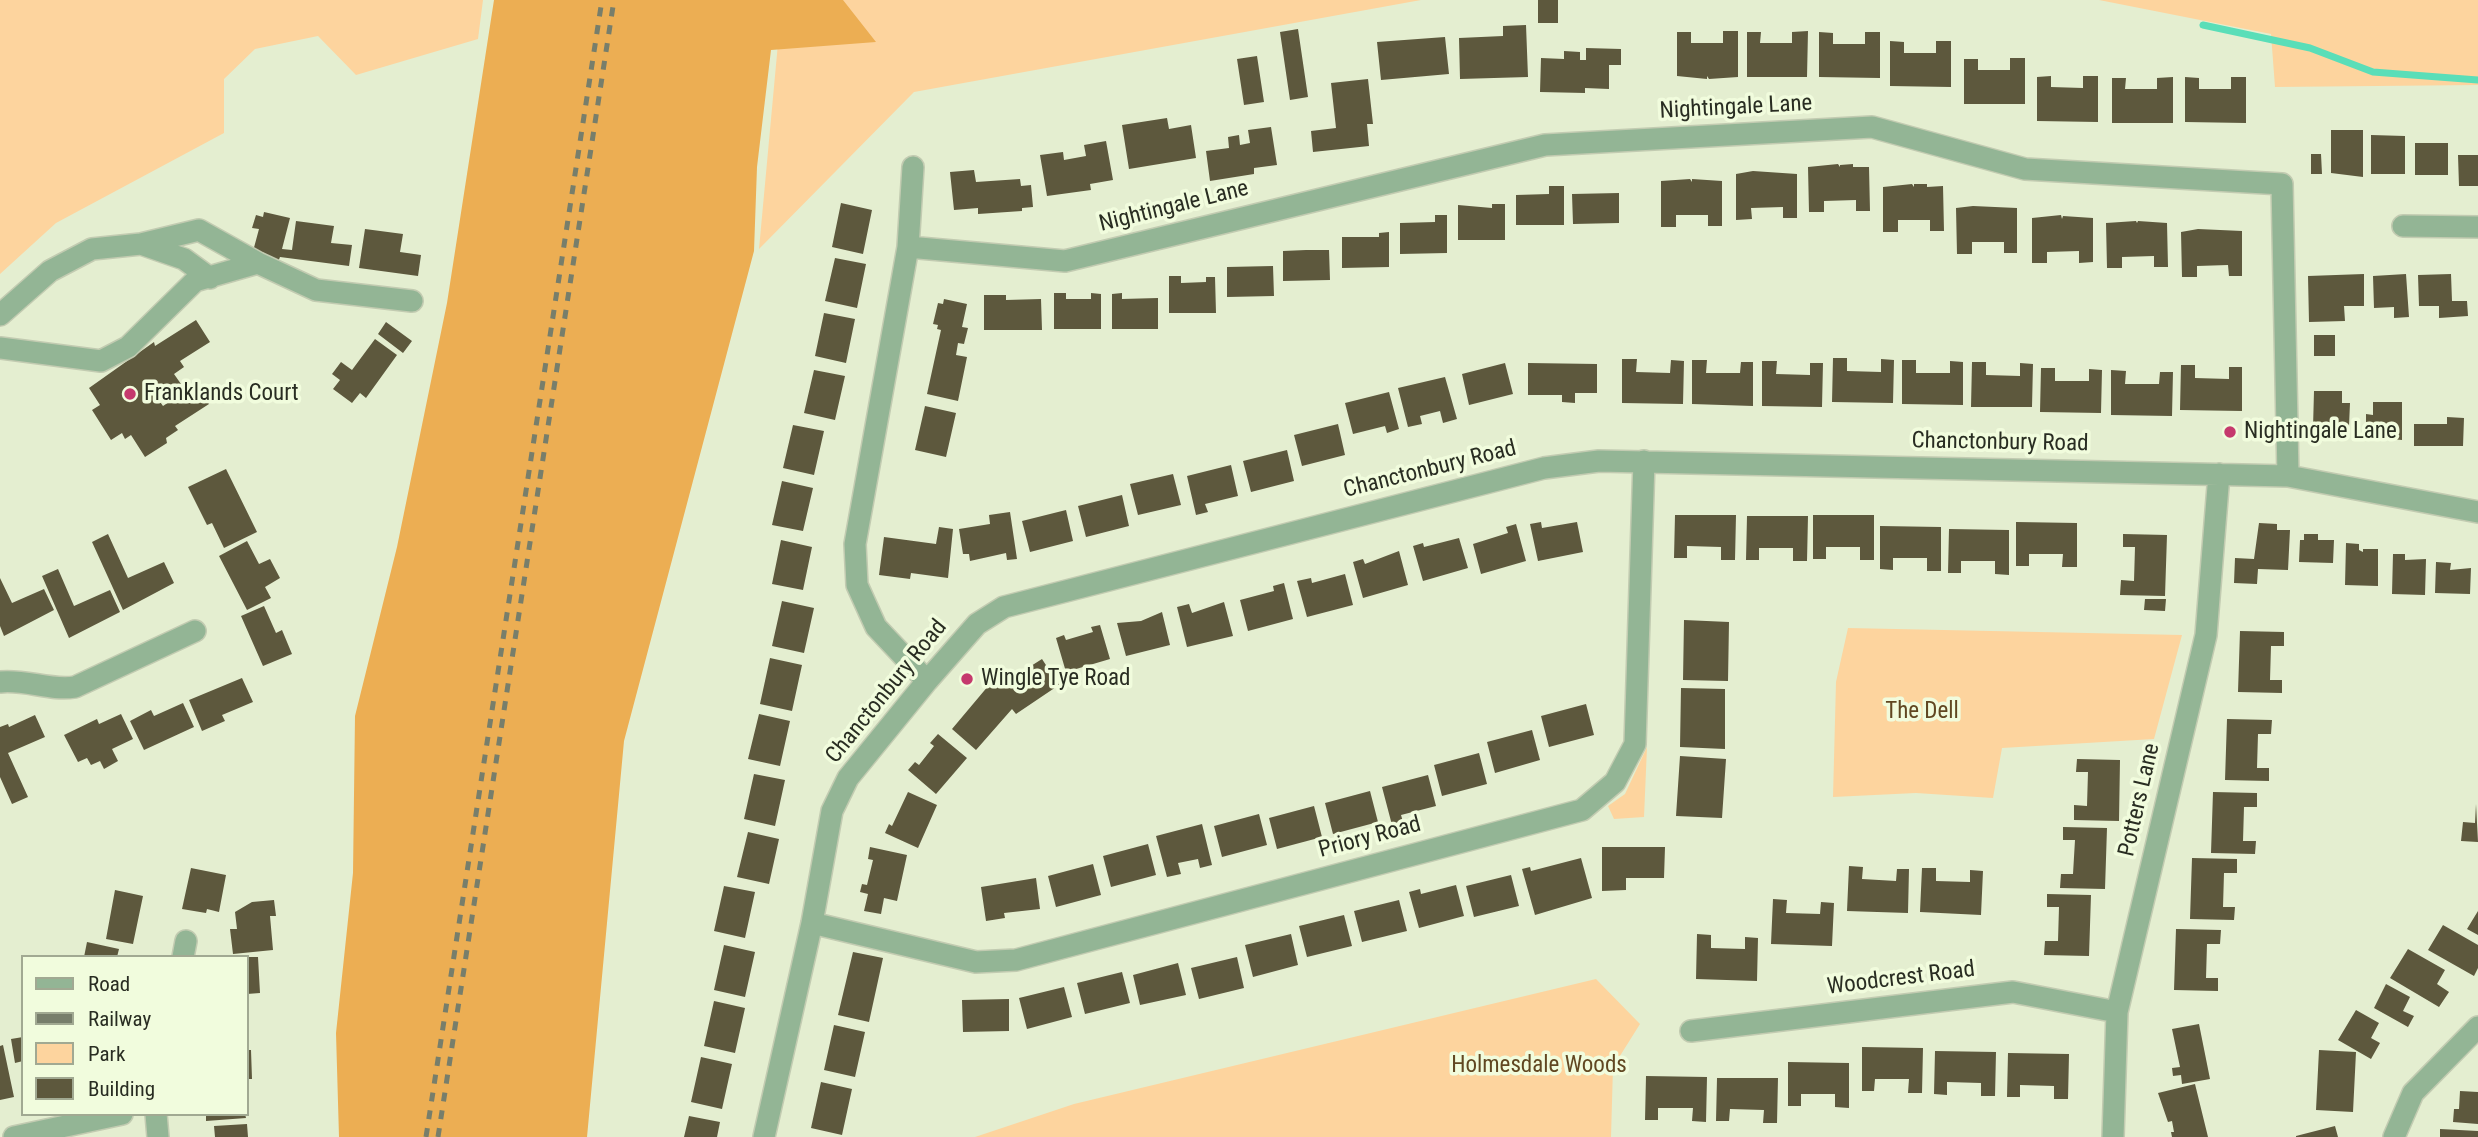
<!DOCTYPE html>
<style>
body{margin:0}
#map{position:relative;width:2478px;height:1137px;overflow:hidden;background:#e4eed0;font-family:"Roboto Condensed",sans-serif}
canvas{display:block}
.legend{position:absolute;left:21px;top:955px;width:228px;height:161px;box-sizing:border-box;background:#f1fcdd;border:2px solid #a1a992;margin:0;padding:9px 12px;list-style:none;font-size:21px;color:#292d22}
.legend li{display:flex;align-items:center;gap:14px;height:35px}
.legend b{width:35px;border:2px solid #a1a992}
</style>
<div id="map">
<canvas width="2478" height="1137"></canvas>
<ul class="legend">
<li><b style="height:9px;background:#93b595"></b>Road</li>
<li><b style="height:9px;background:#777e6b"></b>Railway</li>
<li><b style="height:19px;background:#fdd49e"></b>Park</li>
<li><b style="height:19px;background:#5d583d"></b>Building</li>
</ul>
</div>
<script>
const g = document.querySelector('canvas').getContext('2d');
g.lineJoin = 'round';
function fillPath(path, color) {
  g.fillStyle = color;
  g.fill(path, 'evenodd');
}
function trace(path, color, width, dash) {
  g.strokeStyle = color;
  g.lineWidth = width;
  g.lineCap = dash ? 'butt' : 'round';
  g.setLineDash(dash || []);
  g.stroke(path);
}
function write(font, color, halo, rows, align = 'center') {
  g.font = font + ' "Roboto Condensed",sans-serif';
  g.lineWidth = 7;
  g.setLineDash([]);
  g.textBaseline = 'middle';
  g.strokeStyle = halo;
  g.fillStyle = color;
  for (const [text, x, y, turn = 0] of rows) {
    g.save();
    g.translate(x, y);
    g.rotate((+turn || 0) * Math.PI / 180);
    g.textAlign = isNaN(turn) ? turn : align;
    if (halo) g.strokeText(text, 0, 0);
    g.fillText(text, 0, 0);
    g.restore();
  }
}
const green = new Path2D(`
 M0,0H483L478,39L356,75L318,36L255,49L224,79V133L56,223L0,274Z
 M782,0H1421L914,92L759,249Z
 M2099,0H2478V85L2275,87L2271,34Z
 M1848,628L2182,635L2154,739L2002,748L1993,798L1916,793L1833,797L1836,682Z
 M1647,747L1644,817L1614,819L1608,806L1625,794Z
 M1596,979L1640,1024L1613,1067L1611,1137H975L1074,1104Z`);
const forest = new Path2D(`
 M494,0H843L876,42L771,50L757,167L754,251L624,741L587,1137H339L336,1033L353,873L355,716L397,547L447,303Z`);
const stream = new Path2D(`
 M2203,25L2310,48L2373,72L2478,80`);
const building = new Path2D(`
 M1538,0H1558V23H1538Z
 M1526,25L1528,77L1460,79L1459,38L1503,36V26Z
 M1298,29L1308,97L1290,100L1280,32Z
 M1723,31H1738V77L1709,79L1707,76V79L1677,76V32H1691V43H1723Z
 M1808,31L1807,77H1747V32H1761L1760,43H1792V32Z
 M1819,32L1833,33V44H1865V32H1880V78L1819,77Z
 M1445,37L1449,74L1381,80L1377,42Z
 M1890,41L1904,42V53H1936V41H1951V87L1890,86Z
 M1586,48L1621,49V65H1609V89L1585,88V93L1540,92L1541,58L1564,59V51L1580,52V60H1586Z
 M1257,56L1264,102L1244,105L1237,59Z
 M2010,58H2025V104H1964V59H1978V70H2010Z
 M2051,76V87L2083,88V76H2098V122L2037,121V77Z
 M2173,77V123H2112V78H2126L2125,89H2157V78Z
 M2185,77L2199,78V89H2231V77H2246V123L2185,122Z
 M1368,79L1373,124H1367L1369,146L1313,152L1311,131L1336,128L1331,83Z
 M1167,118L1169,129L1191,125L1196,158L1129,169L1122,125Z
 M1271,127L1277,165L1254,168V174L1210,181L1206,151L1229,148L1228,137L1239,135L1240,145L1250,143L1248,130Z
 M2331,130H2363V177L2331,173Z
 M2371,135L2405,136V174H2371Z
 M1106,141L1113,180L1090,184L1091,190L1047,196L1040,155L1063,152L1064,160L1086,156L1084,145Z
 M2415,143H2448V175H2415Z
 M2311,154H2321L2322,174H2311Z
 M2458,155H2478V186H2459Z
 M1838,164L1840,167V165L1853,164V167H1869L1870,211H1856V200L1824,201V212H1809L1808,167Z
 M974,170L976,182L1020,179L1021,186L1031,185L1033,207L1022,208V211L978,214V208L954,210L950,172Z
 M1753,171L1797,174V218H1783V207L1751,208L1752,219L1736,220V174Z
 M1690,179L1692,182V179L1722,181V226H1708V215H1676V227H1661V181Z
 M1912,184L1914,187V184H1927V187L1943,186L1944,231H1930V220H1898V232H1883V187Z
 M1549,186H1564V225H1516V195L1549,194Z
 M1619,193V223L1573,224L1572,194Z
 M841,203L872,210L863,254L832,247Z
 M1492,204H1505V240H1458V205L1492,208Z
 M1973,206L2017,208V253H2004V242H1972V254H1957L1956,208Z
 M264,212L290,218L282,249L292,250L296,221L334,226L331,243L352,245L349,266L280,257L278,262L252,255L259,229L252,228L256,215L263,217Z
 M1435,215H1447V253L1400,254V223L1435,222Z
 M2061,215L2062,219L2063,216L2093,218V262L2079,263V251L2047,252V263H2032V218Z
 M2136,221L2137,223L2138,221L2167,223L2168,267H2154V256L2122,257V268H2107L2106,223Z
 M365,229L403,234L400,252L421,255L418,276L359,268Z
 M2198,229L2242,231V276H2229L2228,265L2197,266V277H2182L2181,232Z
 M1389,232V267L1342,268V237H1379V233Z
 M1306,250H1329L1330,280L1283,281V251Z
 M835,258L866,264L857,308L825,301Z
 M1273,266L1274,296L1227,297V267Z
 M2364,274V306H2344L2345,321L2309,322L2308,276Z
 M2406,274L2409,317L2394,318V307L2374,308L2373,276Z
 M2451,274L2452,301H2467L2468,316L2439,318V306H2419L2418,275Z
 M1169,276H1181V283L1206,282V277H1215L1216,313H1169Z
 M1054,293H1066V299H1091V293L1101,294V329H1054Z
 M1122,293V299L1158,298V329H1112V294Z
 M984,295H1006V300L1041,299L1042,330H984Z
 M944,299L967,304L962,327L968,328L964,344L958,343L956,355L967,357L958,401L927,394L941,330L937,329L938,325L933,324L938,303L943,304Z
 M824,313L855,319L846,363L815,356Z
 M196,320L210,342L180,361L184,367L174,374L181,384L158,399L163,406L196,384L209,404L175,426L178,430L166,438L167,443L145,457L131,435L125,439L122,433L111,440L92,410L100,405L89,388L154,342L155,346Z
 M386,322L412,341L403,353L378,334Z
 M2314,335H2335V356H2314Z
 M375,339L397,355L366,398L360,393L352,403L333,389L340,380L332,374L341,362L352,370Z
 M1833,358H1847V371L1881,372V359L1894,360L1893,403L1832,402Z
 M1622,359H1637L1636,372L1670,373L1671,360L1684,361L1683,404L1622,403Z
 M1692,360H1707L1706,373H1740L1741,362H1753V406L1692,404Z
 M1902,360H1916V373H1950V361L1963,362V405L1902,404Z
 M1762,361H1777L1776,374L1810,375V363H1823L1822,407L1762,406Z
 M1972,362H1986V375L2020,376V363L2033,364L2032,407H1971Z
 M1505,363L1513,394L1469,405L1462,374Z
 M1528,363L1597,364V393H1575V403L1562,402V395H1528Z
 M2181,365H2195V378L2229,379V367H2242V411L2180,410Z
 M2041,368H2055V381H2089V369L2102,370L2101,413L2040,412Z
 M814,370L845,376L835,420L804,413Z
 M2111,370L2126,371L2125,384H2159L2160,372H2173L2172,416L2111,415Z
 M1445,377L1457,419L1443,423L1440,411L1420,416L1422,424L1408,427L1398,388Z
 M2314,391H2342V403H2350L2349,426L2313,428Z
 M1389,392L1399,429L1387,433L1385,426L1353,434L1345,403Z
 M2373,402H2402V440L2366,437V414L2373,415Z
 M925,406L956,413L946,457L915,450Z
 M2447,417L2464,418L2463,446H2414V424H2447Z
 M1338,424L1345,455L1302,466L1294,435Z
 M793,425L824,431L814,475L783,468Z
 M1287,450L1294,481L1251,492L1243,461Z
 M1231,465L1238,496L1205,504L1208,512L1196,515L1187,476Z
 M226,469L257,532L224,548L212,523L207,525L188,487Z
 M1173,474L1181,505L1138,515L1130,484Z
 M782,481L813,488L803,531L772,525Z
 M1122,495L1129,526L1086,537L1078,506Z
 M1066,510L1073,541L1030,552L1022,521Z
 M1010,512L1017,559L1007,560L1006,553L970,561L969,554H963L959,529L990,524L989,515Z
 M1675,515H1736L1735,560H1721V547L1687,546V558H1674Z
 M1813,515H1874V560H1860V547H1826V559H1813Z
 M1747,516H1808L1807,561H1793V548H1759V560H1746Z
 M1541,522L1542,528L1577,522L1583,552L1538,561L1530,524Z
 M2016,522L2077,523V567H2062L2063,554H2029V566H2016Z
 M2259,523L2277,524V530H2290L2288,570L2258,569L2257,584L2234,583L2235,558L2254,559Z
 M1516,524L1526,561L1481,574L1473,544L1508,533L1506,527Z
 M1880,526L1941,527V571H1927V558H1893V570L1880,569Z
 M939,527L953,529L948,578L911,573L910,579L879,575L884,537L936,544Z
 M1949,529L2009,530V575L1995,574V561H1961V573H1948Z
 M108,534L128,578L164,562L174,583L123,610L92,542Z
 M2123,534L2167,535L2165,596L2120,595L2121,580L2134,581L2135,547H2123Z
 M2304,534H2318V540H2334L2333,563L2299,562L2300,540H2304Z
 M1459,538L1468,568L1423,581L1413,546L1423,543L1424,547Z
 M781,540L812,547L803,590L772,584Z
 M247,541L259,564L270,559L280,578L265,587L271,598L247,610L219,556Z
 M2346,543L2359,544V550L2363,552V549H2378V586L2345,585Z
 M1399,551L1408,585L1363,598L1353,562L1363,559L1365,564Z
 M2393,554H2405V560L2426,559L2425,595L2392,594Z
 M2436,562L2451,563L2450,570L2471,568L2470,594L2435,593Z
 M58,569L74,606L110,590L120,612L69,638L42,576Z
 M1345,574L1353,605L1307,617L1297,581L1311,578L1312,583Z
 M0,578L12,603L44,589L54,610L4,636L0,626Z
 M1284,583L1293,619L1248,631L1240,600L1274,591L1273,586Z
 M2145,599H2166L2165,611L2144,610Z
 M782,601L814,608L804,653L772,646Z
 M1224,602L1233,636L1187,647L1177,607L1189,604L1192,613Z
 M264,606L276,633L282,630L292,654L263,666L241,616Z
 M1162,612L1170,645L1126,656L1117,623L1141,621Z
 M1684,620L1729,622L1728,681L1683,680Z
 M1100,625L1110,659L1066,672L1056,638L1064,635L1066,640L1093,632L1091,627Z
 M2240,631L2284,632V646H2271L2270,680H2282V693L2238,692Z
 M770,658L802,665L792,711L760,704Z
 M1042,659L1059,685L1016,714L1012,709L976,750L952,729L989,685L1009,675L1012,678Z
 M242,678L253,702L222,715L225,721L202,731L189,700Z
 M1681,688L1725,689V749L1680,747Z
 M183,703L194,727L144,750L130,721L151,710L154,716Z
 M1586,704L1594,735L1549,747L1541,716Z
 M121,714L133,739L112,749L118,761L104,769L100,761L91,765L87,758L78,762L64,735L97,719L99,724Z
 M759,714L790,721L780,766L748,759Z
 M35,715L45,737L8,753L28,797L12,804L0,777V727L8,724L9,727Z
 M2227,719L2272,720L2271,734H2258L2257,768H2269V781L2225,780Z
 M1532,730L1540,760L1495,773L1487,742Z
 M938,734L967,758L936,794L908,770L915,762L919,765L934,746L930,743Z
 M1479,753L1487,784L1442,796L1434,765Z
 M1680,756L1726,759L1722,818L1676,816Z
 M2077,759L2120,760L2119,821L2074,820V805L2087,806L2088,772H2076Z
 M754,774L785,780L775,826L744,819Z
 M1428,775L1436,806L1401,815L1403,822L1392,825L1382,787Z
 M1370,791L1378,822L1333,834L1325,803Z
 M908,792L937,805L918,848L885,833L889,824L892,826Z
 M2213,792L2257,793V807H2244L2243,841H2256L2255,854L2211,853Z
 M2476,804L2478,842L2461,841L2463,822L2475,823Z
 M1314,806L1322,837L1277,849L1269,818Z
 M1259,814L1267,845L1222,857L1214,826Z
 M1202,824L1212,865L1200,868L1198,859L1178,863L1181,874L1167,877L1156,836Z
 M2063,827L2107,828L2105,889L2060,888L2061,874H2073L2075,840H2063Z
 M748,832L779,839L769,884L737,877Z
 M1148,844L1156,875L1111,887L1103,856Z
 M870,847L907,855L897,901L884,898L881,914L864,911L868,894L860,892L862,884L867,885L873,860L868,859Z
 M1602,847H1665L1664,878H1626V890L1602,891Z
 M1581,858L1592,898L1535,915L1522,869L1530,867L1531,871Z
 M2192,858L2237,859V873H2224L2223,907H2235L2234,920L2190,919Z
 M1093,864L1101,895L1056,907L1048,876Z
 M1849,866L1863,867L1862,879L1896,881L1897,869H1909L1908,913L1847,911Z
 M191,868L226,875L219,912L207,909L206,913L182,909Z
 M1922,868H1936V881L1970,882V870L1983,871L1981,915L1920,912Z
 M1511,875L1519,906L1474,917L1466,886Z
 M1036,878L1040,909L1004,913L1005,918L986,921L981,887Z
 M1456,885L1464,916L1419,928L1409,892L1420,889L1421,894Z
 M724,886L755,892L745,938L714,931Z
 M115,890L143,896L133,944L106,939Z
 M2047,894L2091,895L2089,956L2044,955L2045,941H2058L2059,907H2047Z
 M1773,899L1787,900L1786,913L1820,914L1821,902L1834,903L1832,946L1771,944Z
 M274,900L276,916H270L273,950L233,954L230,929H237L235,912L252,902Z
 M1399,900L1407,931L1362,942L1354,911Z
 M2478,911V935L2467,929Z
 M1344,915L1352,946L1307,957L1299,926Z
 M2443,925L2478,945V968L2474,976L2428,950Z
 M2176,929L2221,930L2220,944H2207L2206,978H2218V991L2174,990Z
 M1291,934L1298,965L1253,977L1245,945Z
 M1697,934L1711,935V948L1745,949V937L1758,938L1757,981L1696,979Z
 M87,942L119,949L117,957H84Z
 M724,945L755,952L745,997L714,990Z
 M2408,949L2445,970L2437,984L2449,992L2439,1007L2390,978Z
 M853,952L883,958L869,1022L838,1015Z
 M247,957H258L260,993L247,994Z
 M1237,957L1244,988L1199,999L1191,968Z
 M1178,963L1186,995L1140,1005L1133,975Z
 M1122,972L1130,1003L1085,1014L1077,983Z
 M2386,984L2410,997L2403,1011L2414,1016L2408,1027L2374,1008Z
 M1064,987L1072,1017L1027,1029L1019,998Z
 M1009,999V1031L963,1032L962,1000Z
 M714,1001L745,1008L735,1053L704,1046Z
 M2356,1010L2379,1023L2371,1038L2380,1043L2371,1059L2338,1040Z
 M2199,1024L2210,1079L2182,1084L2181,1075L2173,1076L2172,1068L2180,1067L2172,1029Z
 M834,1025L865,1032L855,1077L824,1070Z
 M23,1037V1061L15,1063L11,1039Z
 M3,1045L14,1097L0,1100V1046Z
 M1862,1047L1923,1048L1922,1093H1908L1909,1079H1875L1874,1091H1862Z
 M247,1050H251L252,1079H247Z
 M2319,1050L2356,1052L2353,1112L2316,1110Z
 M1935,1051L1996,1052L1995,1096H1981V1083L1947,1082V1095L1934,1094Z
 M2008,1053L2069,1054L2068,1099H2054V1086L2020,1085V1097H2007Z
 M701,1057L732,1064L722,1109L691,1102Z
 M1788,1062L1849,1063V1108L1835,1107V1094H1801V1106H1788Z
 M1646,1076L1707,1077L1706,1122L1692,1121L1693,1108H1658V1120H1645Z
 M1717,1078H1778L1777,1123H1763L1764,1110L1730,1109L1729,1121H1716Z
 M821,1082L852,1089L842,1135L811,1128Z
 M2195,1084L2208,1137H2172L2171,1132H2174L2172,1121L2168,1122L2158,1093Z
 M2460,1091L2478,1092V1124L2453,1122L2454,1109H2459Z
 M206,1114H245L246,1118L206,1121Z
 M689,1116L720,1122L717,1137H684Z
 M247,1124L248,1137H215L214,1126Z
 M2335,1126L2338,1137H2296V1136Z
 M2440,1129L2478,1131V1137H2440Z`);
const street = new Path2D(`
 M913,167L908,247L855,544L857,585L876,627L927,681
 M2403,226L2478,227
 M141,244L184,259L210,278
 M908,247L1065,261L1545,145L1872,127L2025,169L2282,184L2288,476
 M0,315L50,271L92,249L141,244L199,230L258,263L316,290L412,301
 M0,348L101,361L128,347L195,281L258,263
 M0,682C26,679 49,691 75,687L195,631
 M812,923L976,962L1016,960L1582,810L1615,782L1635,744L1644,461
 M183,957L186,941
 M1691,1031L2013,992L2117,1012
 M156,1114L158,1137
 M14,1137L122,1114
 M764,1137L812,923L832,811L848,778L927,681L977,624L1004,607L1544,468L1599,461L2288,476L2478,512
 M2113,1137L2117,1012L2206,635L2219,474
 M2394,1137L2413,1093L2478,1027`);
const rail = new Path2D(`
 M426,1137L602,0
 M438,1137L614,0`);
const markers = [
 [130,394,7,"#c5396d"],
 [2230,432,7,"#c5396d"],
 [967,679,7,"#c5396d"]
];
const streetNames = [
 ["Nightingale Lane",1736,108,-3],
 ["Nightingale Lane",1174,207,-14],
 ["Chanctonbury Road",2000,443,1],
 ["Chanctonbury Road",1430,470,-14],
 ["Chanctonbury Road",887,692,-51],
 ["Potters Lane",2140,800,-77],
 ["Priory Road",1370,838,-15],
 ["Woodcrest Road",1901,979,-7]
];
const poiNames = [
 ["Franklands Court",144,394],
 ["Nightingale Lane",2244,432],
 ["Wingle Tye Road",981,679]
];
const parkNames = [
 ["The Dell",1922,712],
 ["Holmesdale Woods",1539,1066]
];
fillPath(green, '#fdd49e');
fillPath(forest, '#ecae53');
trace(stream, '#5adeb8', 7);
fillPath(building, '#5d583d');
trace(street, '#c2cbb1', 24);
trace(street, '#93b595', 21);
trace(rail, '#777e6b', 5, [9, 9]);
for (const [x, y, r, color] of markers) {
  const dot = new Path2D();
  dot.arc(x, y, r, 0, 2 * Math.PI);
  g.fillStyle = color;
  g.fill(dot);
  trace(dot, '#f1fcdd', 2.5);
}
write('23px', '#292d22', '#f1fcdd', streetNames);
write('23px', '#292d22', '#f1fcdd', poiNames, 'left');
write('23px', '#614721', '#f1fcdd', parkNames);
</script>
